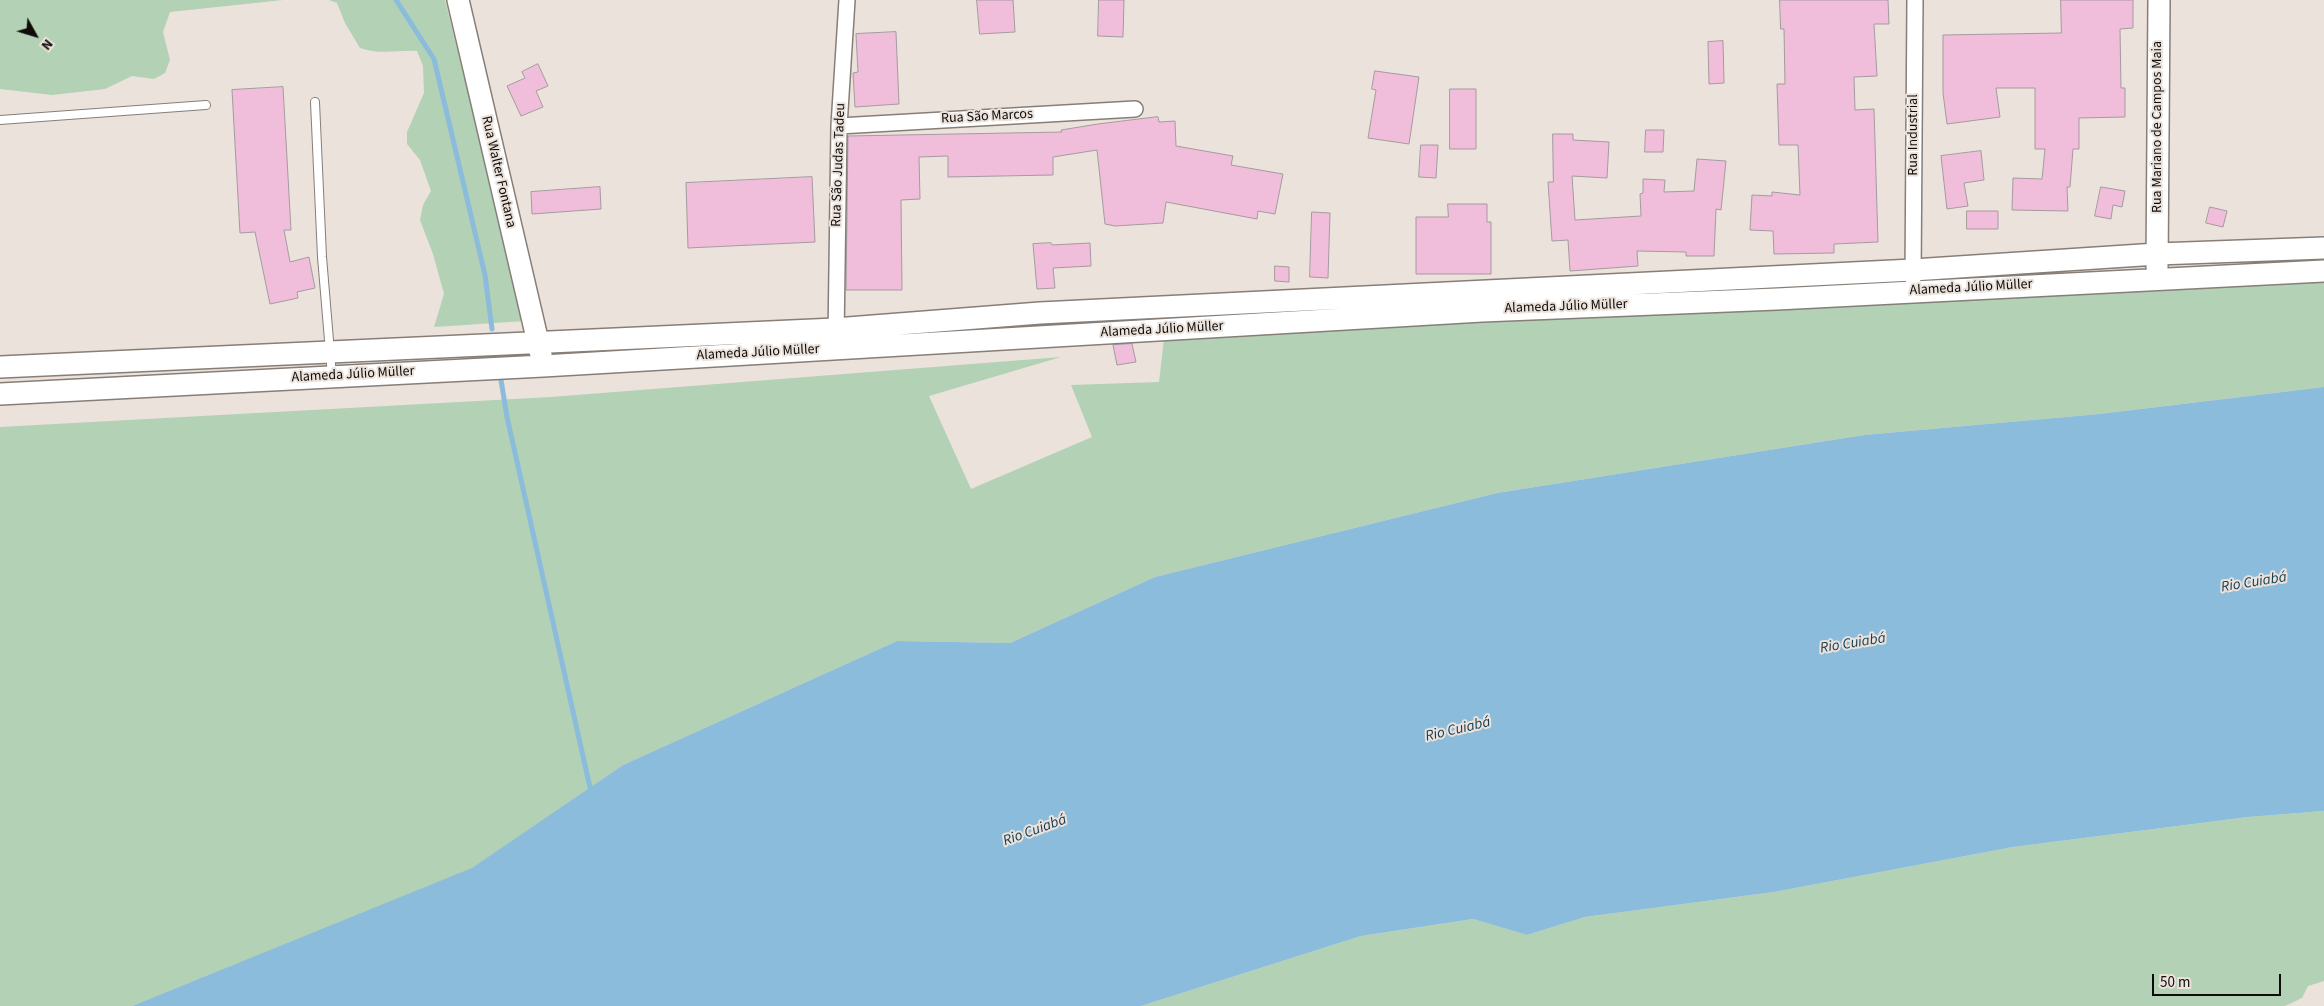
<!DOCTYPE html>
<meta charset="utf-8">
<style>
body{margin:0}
#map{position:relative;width:2324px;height:1006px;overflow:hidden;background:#ebe2db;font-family:"Source Sans 3",sans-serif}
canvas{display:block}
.north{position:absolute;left:10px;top:10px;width:50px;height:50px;-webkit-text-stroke:4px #ebe2db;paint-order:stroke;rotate:129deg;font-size:14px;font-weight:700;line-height:20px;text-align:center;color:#0e0b09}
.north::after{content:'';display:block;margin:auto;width:18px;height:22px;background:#0e0b09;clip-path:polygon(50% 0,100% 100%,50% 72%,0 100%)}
.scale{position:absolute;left:2152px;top:974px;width:129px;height:22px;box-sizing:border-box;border:2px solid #0e0b09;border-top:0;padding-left:6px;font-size:15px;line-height:18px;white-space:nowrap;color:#0e0b09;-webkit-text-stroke:4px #ebe2db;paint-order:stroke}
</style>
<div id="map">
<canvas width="2324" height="1006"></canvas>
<div class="north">N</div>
<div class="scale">50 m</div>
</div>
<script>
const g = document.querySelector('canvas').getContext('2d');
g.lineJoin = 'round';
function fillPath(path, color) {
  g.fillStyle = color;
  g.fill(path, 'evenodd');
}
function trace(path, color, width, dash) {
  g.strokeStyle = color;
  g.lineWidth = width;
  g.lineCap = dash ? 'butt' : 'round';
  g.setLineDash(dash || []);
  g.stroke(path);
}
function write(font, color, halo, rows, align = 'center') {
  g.font = font + ' "Source Sans 3",sans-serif';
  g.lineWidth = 4;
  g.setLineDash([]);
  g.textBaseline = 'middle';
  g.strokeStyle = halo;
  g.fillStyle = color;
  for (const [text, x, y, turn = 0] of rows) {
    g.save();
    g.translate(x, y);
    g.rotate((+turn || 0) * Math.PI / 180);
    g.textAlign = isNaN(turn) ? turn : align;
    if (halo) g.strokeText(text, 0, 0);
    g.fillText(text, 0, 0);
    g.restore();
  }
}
const green = new Path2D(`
 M0,0H283L170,12L163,32L170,60L165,73L154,79L132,76L105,89L52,95L0,89Z
 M329,0H445L525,321L434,327L444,294L433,254L420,220L423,205L431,191L420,160L407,144V132L424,93L423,66L417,51C396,50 379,55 360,48L345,23L337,3Z
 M2324,278V387L2099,414L1864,435L1497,493L1155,577L1010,643L897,641L623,765L472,869L132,1006H0V427L551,397L1061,357L929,396L971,489L1092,437L1071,385L1159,382L1164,339Z
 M2324,811V981L2308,986L2302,998L2285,1006H1141L1361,936L1473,919L1527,935L1585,917L1774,892L2013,847L2248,817Z`);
const water = new Path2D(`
 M2324,387V811L2248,817L2013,847L1774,892L1585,917L1527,935L1473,919L1361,936L1141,1006H132L472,868L623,765L897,641L1010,643L1155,577L1497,493L1864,435L2099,414Z`);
const stream = new Path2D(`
 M396,0L434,59L485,275L492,329
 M501,380L507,417L591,792`);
const building = new Path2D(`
 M977,0H1013L1015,32L980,34Z
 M1099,0H1124L1123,37L1098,36Z
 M1780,0H1888L1889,24H1874L1877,76L1854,77L1855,110L1874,109L1878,242L1834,244V253L1774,254L1773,231L1750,230L1752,195L1772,196V192L1800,195L1798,145H1779L1777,84H1785L1784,29H1781Z
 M2061,0H2133V28L2120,29L2121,88H2125V117L2079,118V149H2073L2070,187H2067L2068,211L2012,210L2013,178L2042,179L2045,149H2035V88H1996L2000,117L1947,124L1943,93V35L2061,33Z
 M896,32L899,104L855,107L853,73L858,72L856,34Z
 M1723,41L1724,83L1709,84L1708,42Z
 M538,64L548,86L536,91L543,107L521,116L507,86L525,78L522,72Z
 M1375,71L1419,77L1409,144L1368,138L1376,90L1372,89Z
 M283,87L291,230H284L290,262L309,257L315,288L297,292L298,298L270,304L255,232L240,233L232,90Z
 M1450,89H1476V149H1450Z
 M1158,117L1159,122L1175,121L1176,146L1233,156L1231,165L1283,174L1275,214L1258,211L1257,219L1166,202L1163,223L1115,226L1105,224L1097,150L1053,157V175L948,177V156L919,157L920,199L901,200L902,290H846L848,136L1062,132L1061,130L1098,124Z
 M1646,130H1664L1663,152H1645Z
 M1553,134H1573V140L1609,142L1607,178L1572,176L1575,220L1641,216L1640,194L1643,193V179L1665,180L1664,192L1694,191L1697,159L1726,161L1721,210L1716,209L1714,256H1686V252L1637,251L1638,266L1570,271L1568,240L1552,241L1548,182H1553Z
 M1421,145H1438L1436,178L1419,177Z
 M1981,151L1984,180L1964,183L1968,206L1947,209L1941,156Z
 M812,177L815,242L688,248L686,183Z
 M600,187L601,209L532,214L531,192Z
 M2101,187L2125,191L2122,207L2113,205L2111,219L2095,216Z
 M1448,204H1487V222H1491V274H1416V217H1448Z
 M2210,207L2227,211L2223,227L2206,223Z
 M1967,211H1998V229H1967Z
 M1312,212L1330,213L1328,278L1310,277Z
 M1051,243L1052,245L1090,243L1091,266L1053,268L1055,288L1037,289L1033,244Z
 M1275,266L1289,267V282L1275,281Z
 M1132,344L1136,362L1117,365L1113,345Z`);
const lane = new Path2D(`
 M315,102L322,257L332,376
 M0,120L206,105`);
const street = new Path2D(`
 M839,126L1135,109
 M1913,279L1915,0
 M836,338L839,126L847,0`);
const secondary = new Path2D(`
 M458,0L541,355
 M2157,268L2159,0
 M0,367L835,329L1040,313L1913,270L2157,254L2324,248
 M0,394L543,366L1482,311L1777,299L2324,271`);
const streetNames = [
 ["Rua São Marcos",987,117,-3],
 ["Rua Mariano de Campos Maia",2158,127,-90],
 ["Rua Industrial",1914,135,-90],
 ["Rua São Judas Tadeu",839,165,-88],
 ["Rua Walter Fontana",498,172,77],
 ["Alameda Júlio Müller",1971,288,-3],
 ["Alameda Júlio Müller",1566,307,-2],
 ["Alameda Júlio Müller",1162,330,-3],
 ["Alameda Júlio Müller",758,353,-3],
 ["Alameda Júlio Müller",353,375,-3]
];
const waterNames = [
 ["Rio Cuiabá",2254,583,-9],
 ["Rio Cuiabá",1853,644,-9],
 ["Rio Cuiabá",1458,730,-13],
 ["Rio Cuiabá",1035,831,-20]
];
fillPath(green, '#b2d1b5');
fillPath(water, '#8cbcdb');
trace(stream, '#8cbcdb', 5);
fillPath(building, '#f0beda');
trace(building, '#a49a9f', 1);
trace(lane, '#867e77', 10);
trace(street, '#867e77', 18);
trace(secondary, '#867e77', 24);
trace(lane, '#fff', 8);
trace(street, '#fff', 15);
trace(secondary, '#fff', 21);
write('14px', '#0e0b09', '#ebe2db', streetNames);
write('italic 15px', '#133b50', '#ebe2db', waterNames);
</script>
